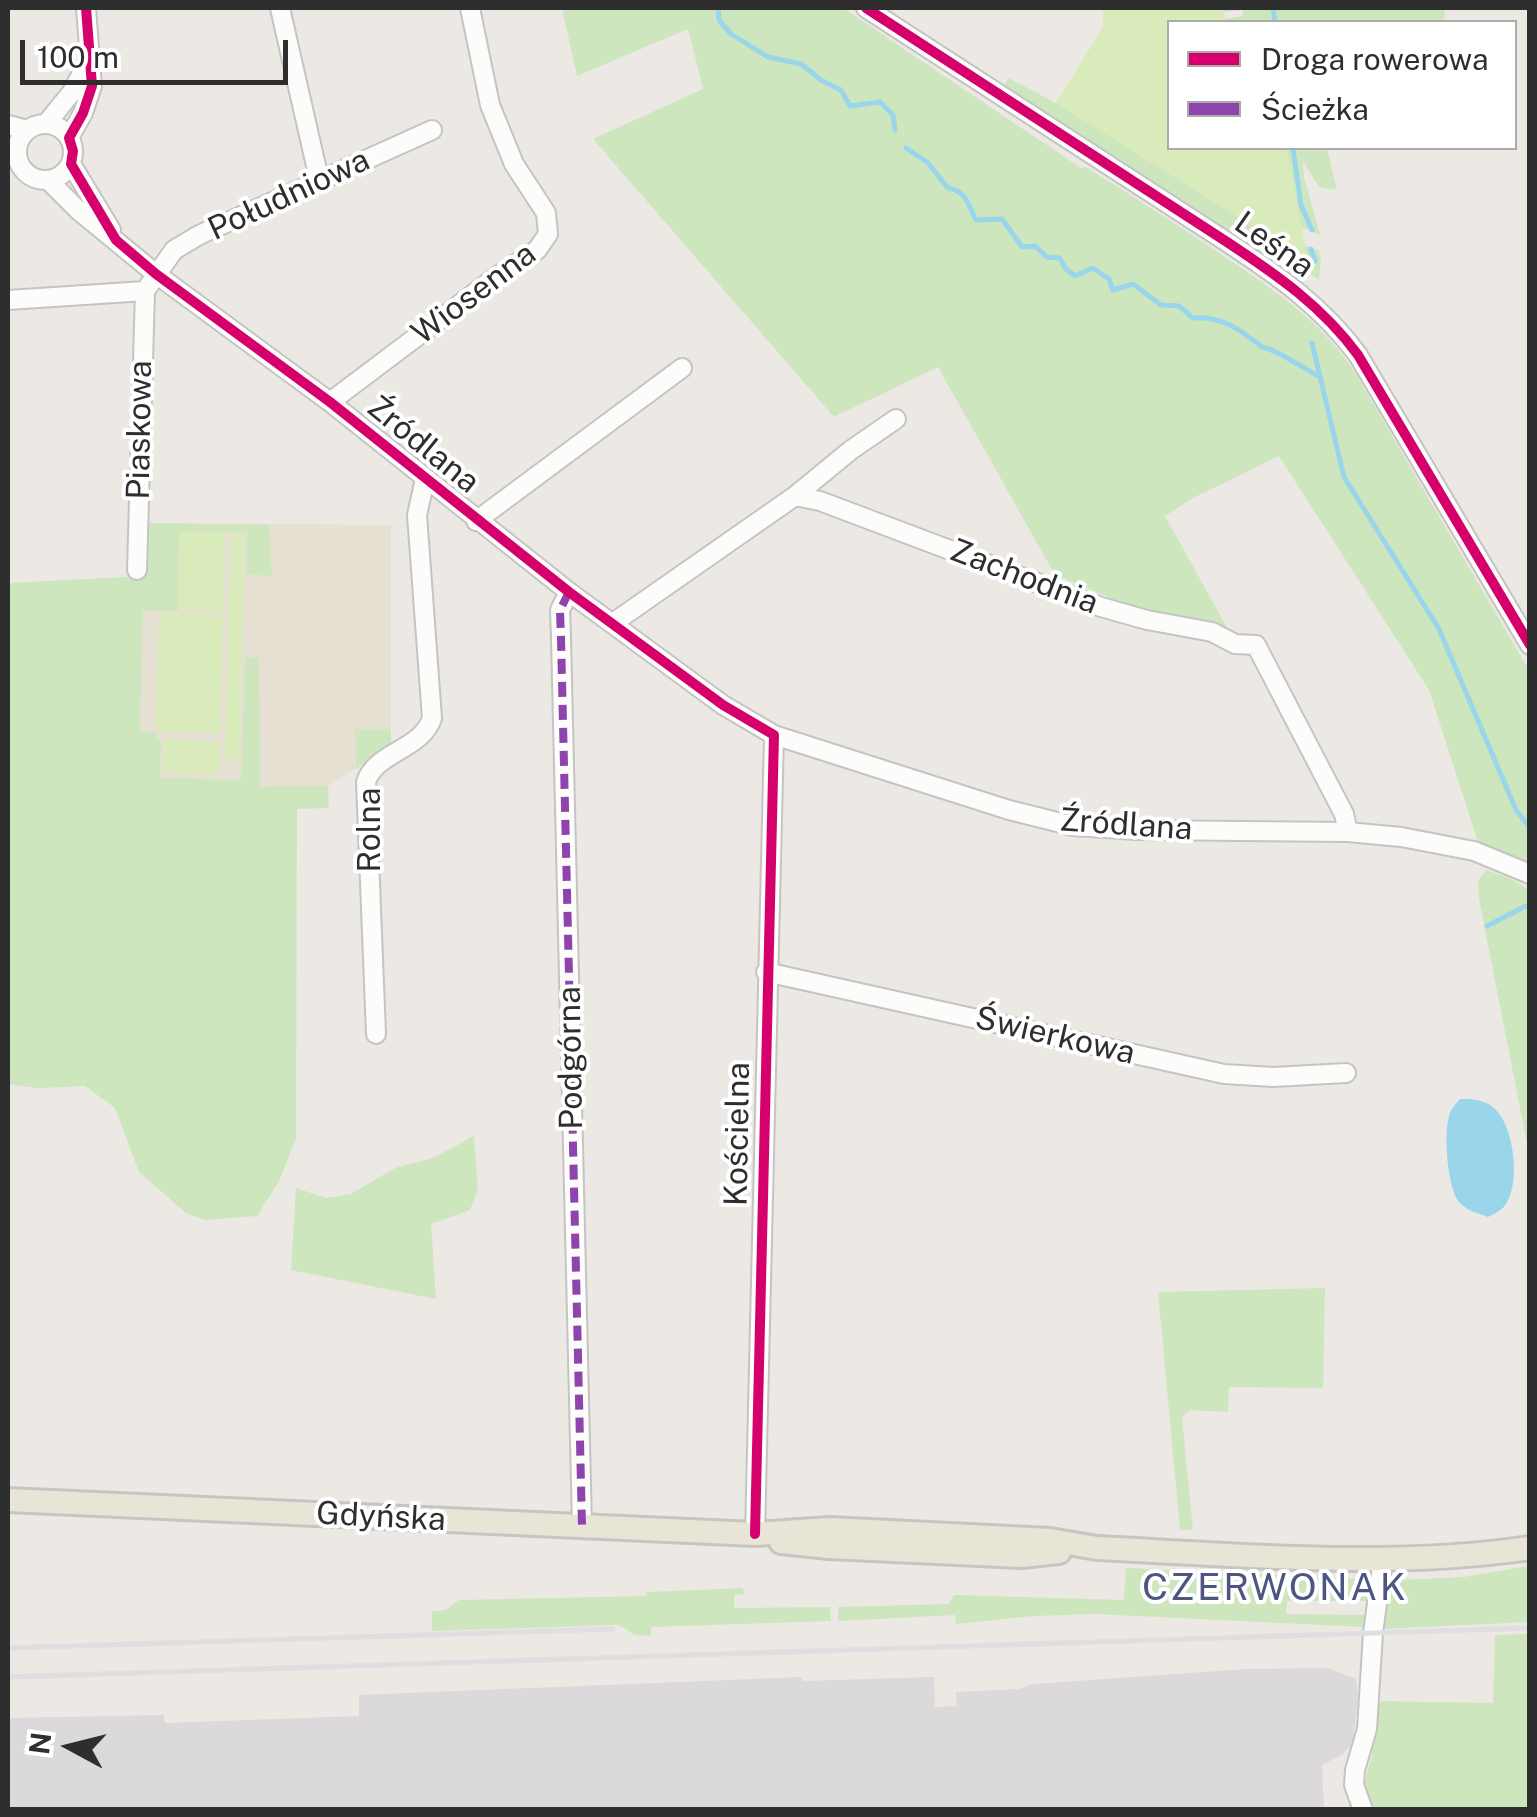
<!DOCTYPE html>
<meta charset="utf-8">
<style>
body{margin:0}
#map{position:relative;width:1537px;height:1817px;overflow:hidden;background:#ece8e4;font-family:"Public Sans",sans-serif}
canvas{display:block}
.frame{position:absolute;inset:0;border:10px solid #2e2e2e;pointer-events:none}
.legend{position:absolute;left:1167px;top:20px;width:350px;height:130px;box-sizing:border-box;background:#fff;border:2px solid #ababab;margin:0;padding:12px 18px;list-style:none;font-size:30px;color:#2e2e2e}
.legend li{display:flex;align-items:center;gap:20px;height:50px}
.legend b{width:50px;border:2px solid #ababab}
.north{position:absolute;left:20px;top:1697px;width:100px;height:100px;-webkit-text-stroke:8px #fff;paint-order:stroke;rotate:277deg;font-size:28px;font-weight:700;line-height:40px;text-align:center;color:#2e2e2e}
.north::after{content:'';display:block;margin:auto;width:35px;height:45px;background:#2e2e2e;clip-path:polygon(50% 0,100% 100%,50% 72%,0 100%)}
.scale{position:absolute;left:20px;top:40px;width:268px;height:45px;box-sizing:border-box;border:5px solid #2e2e2e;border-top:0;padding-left:12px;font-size:30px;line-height:35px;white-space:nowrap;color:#2e2e2e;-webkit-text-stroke:8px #fff;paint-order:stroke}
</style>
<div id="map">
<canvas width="1537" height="1817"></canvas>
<div class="frame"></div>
<ul class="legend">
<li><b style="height:12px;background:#d6006c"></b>Droga rowerowa</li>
<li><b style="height:12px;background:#8e44ad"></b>Ścieżka</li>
</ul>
<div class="north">N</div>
<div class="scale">100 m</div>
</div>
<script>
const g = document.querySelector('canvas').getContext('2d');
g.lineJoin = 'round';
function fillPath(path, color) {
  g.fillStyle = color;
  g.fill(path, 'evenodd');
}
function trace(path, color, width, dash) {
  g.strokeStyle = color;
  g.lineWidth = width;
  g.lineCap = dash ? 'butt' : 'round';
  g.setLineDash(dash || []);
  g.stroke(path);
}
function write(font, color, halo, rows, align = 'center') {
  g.font = font + ' "Public Sans",sans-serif';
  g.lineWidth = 8;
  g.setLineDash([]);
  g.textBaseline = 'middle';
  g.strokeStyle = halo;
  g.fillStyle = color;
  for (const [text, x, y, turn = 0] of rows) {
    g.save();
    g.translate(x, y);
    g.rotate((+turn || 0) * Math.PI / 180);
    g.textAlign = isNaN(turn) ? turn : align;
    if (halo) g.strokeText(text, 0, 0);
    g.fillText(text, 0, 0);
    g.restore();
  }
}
const industrial = new Path2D(`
 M1328,1668L1356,1679L1358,1695L1353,1742L1343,1754L1322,1765L1324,1809H8V1718L164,1715L165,1723L359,1716V1695L802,1677L803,1681L934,1677L935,1707L957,1706L956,1692L1018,1689L1033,1684L1247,1669Z`);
const education = new Path2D(`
 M146,523L391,525V746L328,786L138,790Z`);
const green = new Path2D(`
 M562,8H843L1081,168L1086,167C1132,196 1178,225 1222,255C1273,289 1320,320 1354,371L1529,670V865L1478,842L1429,690L1279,456L1191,499L1165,516L1234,640L1208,623L1130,606L1055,575L938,367L834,417L593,139L703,89L688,29L577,76Z
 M1103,8L1156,154L1293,242L1318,250L1321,257L1319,280L1284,254L1231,226L1228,230L1003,89L1008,78L1056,103L1103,28Z
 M1224,8H1445L1444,22H1226L1225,19L1243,16L1242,10L1224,12Z
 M1241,148H1327L1337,190L1319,187L1303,161L1304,177L1320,235L1295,224Z
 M146,523L269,525L272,576L246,574L247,532L179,531L178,611H143L140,731L156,732V740H161L160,778L241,780L245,657H259L260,787L328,786L329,808L297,809L296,1139L279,1181L257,1216L205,1220L186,1213L139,1172L115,1108L85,1086L38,1088L8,1084V583L144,576Z
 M355,729H391V746L356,769Z
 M1486,870L1510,878L1529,890V1154L1479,899L1478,881Z
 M474,1136L478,1189L470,1210L431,1224L436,1299L291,1270L296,1188L326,1198L351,1194L395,1168L433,1158Z
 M1325,1288L1323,1388L1229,1387L1228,1412L1190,1410L1182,1418L1193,1530H1180L1158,1292Z
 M1529,1566V1622L1381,1629L1389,1590L1399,1580L1464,1577Z
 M1126,1568L1360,1579L1370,1586L1368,1601H1287L1286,1614L1366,1615L1364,1627L1095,1614L1033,1616L956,1624L955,1615L838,1621V1607L948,1604L954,1595L1124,1600Z
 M742,1588L745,1594L734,1595V1608L830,1607L831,1621L651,1627V1636L635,1635L619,1625L432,1631V1611L445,1610L459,1600L646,1596L647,1592Z
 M1529,1634V1809H1370L1364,1783L1372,1756L1376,1701L1493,1703L1495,1635Z`);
const pitch = new Path2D(`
 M1103,8H1224L1226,22H1170V148H1287L1308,261L1056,103L1103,28Z
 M179,531L225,532L224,612L178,611Z
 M231,532H245L239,761H225Z
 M159,614L223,615L220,733L156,731Z
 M164,740L220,742L219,774L163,773Z`);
const water = new Path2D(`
 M1460,1099C1473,1099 1487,1100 1496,1110C1514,1128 1520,1181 1507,1202C1503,1210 1496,1213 1488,1217C1477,1213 1467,1211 1459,1202C1447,1188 1443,1130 1450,1113C1452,1107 1456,1104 1460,1099Z`);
const stream = new Path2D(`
 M718,8L719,20L731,34L768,57L801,64L821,80L841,90L850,106L880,102L893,115L895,130
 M1273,8L1275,22
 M906,148L927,162L948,188C967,191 968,205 976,220L1002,219L1022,247L1035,246L1047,257L1060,258L1065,268L1075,276L1093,268L1109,279L1113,290L1133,284L1161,305L1179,306L1193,318C1220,315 1241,330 1262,347C1276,349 1303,368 1318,376
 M1293,148L1301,205L1312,230
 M1311,249L1315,261
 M1312,343L1344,477L1439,629L1516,810L1530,828
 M1487,926L1530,904`);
const minor = new Path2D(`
 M280,8L319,179
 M866,8L1227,242C1277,275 1322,306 1358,355L1530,645
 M17 152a28 28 0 1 1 56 0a28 28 0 1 1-56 0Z
 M46,124L72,92L88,62
 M8,125L27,130
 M69,138L83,113L92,86L86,8
 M71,164L111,230
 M49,181L78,210L156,274L330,402L569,592L723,705L774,735L1009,810L1073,826L1136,830L1348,832L1401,837L1474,851L1530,874
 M8,300L145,291L174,250L199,235L432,130
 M330,402L496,277L537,250L548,234L546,213L514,164L490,105L470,8
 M795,496L851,450L896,419
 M476,521L682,368
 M137,570L145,291
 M569,592L560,610L561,638L582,1526
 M613,623L795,496L820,501L1101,607L1147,620L1212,632L1235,644L1256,645L1344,814L1348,832
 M766,972L1224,1074L1273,1077L1346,1073
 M376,1034L366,782C375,752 422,750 432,718L417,515L425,479
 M755,1534L774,735
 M1363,1810L1354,1785L1355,1770L1367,1729L1373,1633L1383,1560`);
const major = new Path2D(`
 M8,1500L755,1534L830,1529L1050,1540L1097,1548C1241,1555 1386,1569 1530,1548
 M781,1542L829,1547L1021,1556L1059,1552`);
const rail = new Path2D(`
 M8,1648L613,1629
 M8,1677L1530,1628`);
const quiet = new Path2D(`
 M569,592L560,610L561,638L582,1526`);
const cycleway = new Path2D(`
 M86,8L92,86L83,113L69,138L73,151L71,164L116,240L156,274L330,402L569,592L723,705L774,735L755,1534
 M866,8L1227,242C1277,275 1322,306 1358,355L1530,645`);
const streetNames = [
 ["Południowa",289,195,-25],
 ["Leśna",1274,245,35],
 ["Wiosenna",474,294,-37],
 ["Piaskowa",140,430,-89],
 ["Źródlana",423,445,39],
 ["Zachodnia",1024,577,21],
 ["Źródlana",1126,825,4],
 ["Rolna",370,830,-90],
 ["Świerkowa",1055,1036,13],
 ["Podgórna",571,1058,-91],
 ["Kościelna",738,1134,-89],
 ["Gdyńska",381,1517,3]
];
const quarterNames = [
 ["CZERWONAK",1275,1588]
];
fillPath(industrial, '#dcd9db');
fillPath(education, '#e6e0d3');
fillPath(green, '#cee6be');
fillPath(pitch, '#d9eabb');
fillPath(water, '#99d6ec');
trace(stream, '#99d6ec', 5);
trace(minor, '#c5c4c5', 22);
trace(major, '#c6c5c4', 28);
trace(minor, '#fcfcfb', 18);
trace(major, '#e8e4d6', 22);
trace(rail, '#dfdfe1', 5);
trace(quiet, '#8e44ad', 8, [15, 8]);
trace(cycleway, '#d6006c', 10);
write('32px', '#2e2e2e', '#fff', streetNames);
g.letterSpacing = '2.5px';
write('38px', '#4d5680', '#fff', quarterNames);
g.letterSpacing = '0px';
</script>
